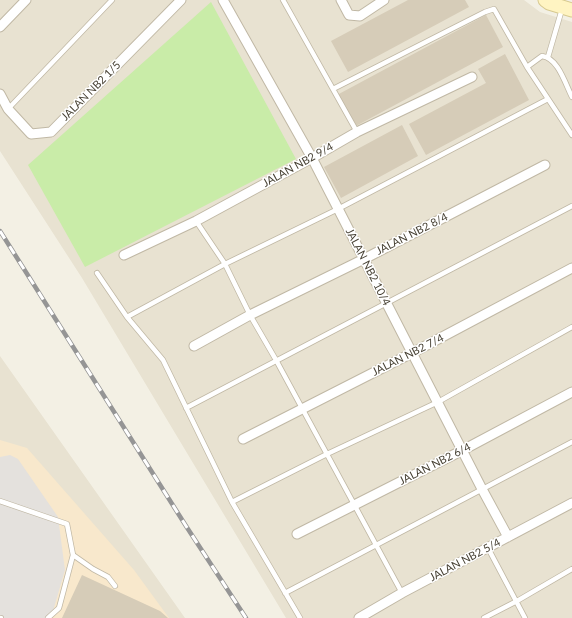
<!DOCTYPE html>
<style>
body{margin:0}
canvas{display:block;background:#f3f0e4}
</style>
<canvas width="572" height="618"></canvas>
<script>
const g = document.querySelector('canvas').getContext('2d');
g.lineJoin = 'round';
function fillPath(path, color) {
  g.fillStyle = color;
  g.fill(path, 'evenodd');
}
function trace(path, color, width, dash) {
  g.strokeStyle = color;
  g.lineWidth = width;
  g.lineCap = dash ? 'butt' : 'round';
  g.setLineDash(dash || []);
  g.stroke(path);
}
function write(font, color, halo, rows, align = 'center') {
  g.font = font + ' Lato,sans-serif';
  g.lineWidth = 3;
  g.setLineDash([]);
  g.textBaseline = 'middle';
  g.strokeStyle = halo;
  g.fillStyle = color;
  for (const [text, x, y, turn = 0] of rows) {
    g.save();
    g.translate(x, y);
    g.rotate((+turn || 0) * Math.PI / 180);
    g.textAlign = isNaN(turn) ? turn : align;
    if (halo) g.strokeText(text, 0, 0);
    g.fillText(text, 0, 0);
    g.restore();
  }
}
const residential = new Path2D(`
 M0,0H524L540,12L572,22V618H286L82,278L0,151Z
 M0,356L185,618H0Z`);
const commercial = new Path2D(`
 M0,440L27,448L134,570L169,618H0Z`);
const green = new Path2D(`
 M211,2L296,159L85,267L28,165Z`);
const parking = new Path2D(`
 M10,455L18,459L58,517L65,570L51,618H0V457Z`);
const building = new Path2D(`
 M408,0H465L469,7L348,72L331,41Z
 M486,15L503,47L354,127L337,95Z
 M505,54L529,100L426,155L409,124L486,83L478,69Z
 M402,125L418,156L341,198L324,167Z
 M82,575L160,611L168,618H62Z`);
const lane = new Path2D(`
 M283,0L357,132
 M548,57L562,9
 M527,67L542,56C558,58 565,83 572,97
 M333,89L485,12L494,9L527,67L572,135
 M8,109L112,0
 M196,221L225,264L250,315L276,360L402,593
 M97,273L127,317L163,360L232,502L300,618
 M127,317L225,264L338,209L548,99
 M186,408L572,206
 M0,501L67,524L73,555L59,608L48,618
 M232,502L327,454L438,402L572,327
 M488,548L525,618
 M73,555L93,569L108,577L115,586
 M285,593L572,442
 M0,618H1
 M484,618L517,601L572,569`);
const street = new Path2D(`
 M223,0L312,158L482,489L508,537
 M341,0L349,15L360,16L384,0
 M0,27L26,0
 M0,94L8,109L31,134L51,132L181,0
 M124,255L196,221L312,158L357,132L472,77
 M194,346L250,315L364,259L545,165
 M243,439L412,353L572,268
 M297,534L463,450L572,392
 M359,618L402,593L572,503`);
const secondary = new Path2D(`
 M545,0L549,3L572,10`);
const rail = new Path2D(`
 M0,231L186,526L246,618`);
const streetNames = [
 ["JALAN NB2 1/5",91,91,-45],
 ["JALAN NB2 9/4",298,165,-29],
 ["JALAN NB2 8/4",412,234,-27],
 ["JALAN NB2 10/4",368,267,63],
 ["JALAN NB2 7/4",408,355,-27],
 ["JALAN NB2 6/4",435,464,-27],
 ["JALAN NB2 5/4",465,560,-28]
];
fillPath(residential, '#e8e2d1');
fillPath(commercial, '#f8e8cc');
fillPath(green, '#c9eca8');
fillPath(parking, '#e4e1dd');
fillPath(building, '#d6ccb8');
trace(lane, '#c0b8a5', 6);
trace(street, '#c0b8a5', 11);
trace(secondary, '#d7c98f', 15);
trace(lane, '#fff', 4.5);
trace(street, '#fff', 9);
trace(secondary, '#fff4c2', 13);
trace(rail, '#959595', 4.5);
trace(rail, '#fff', 3, [9]);
write('11px', '#464033', '#fff', streetNames);
</script>
